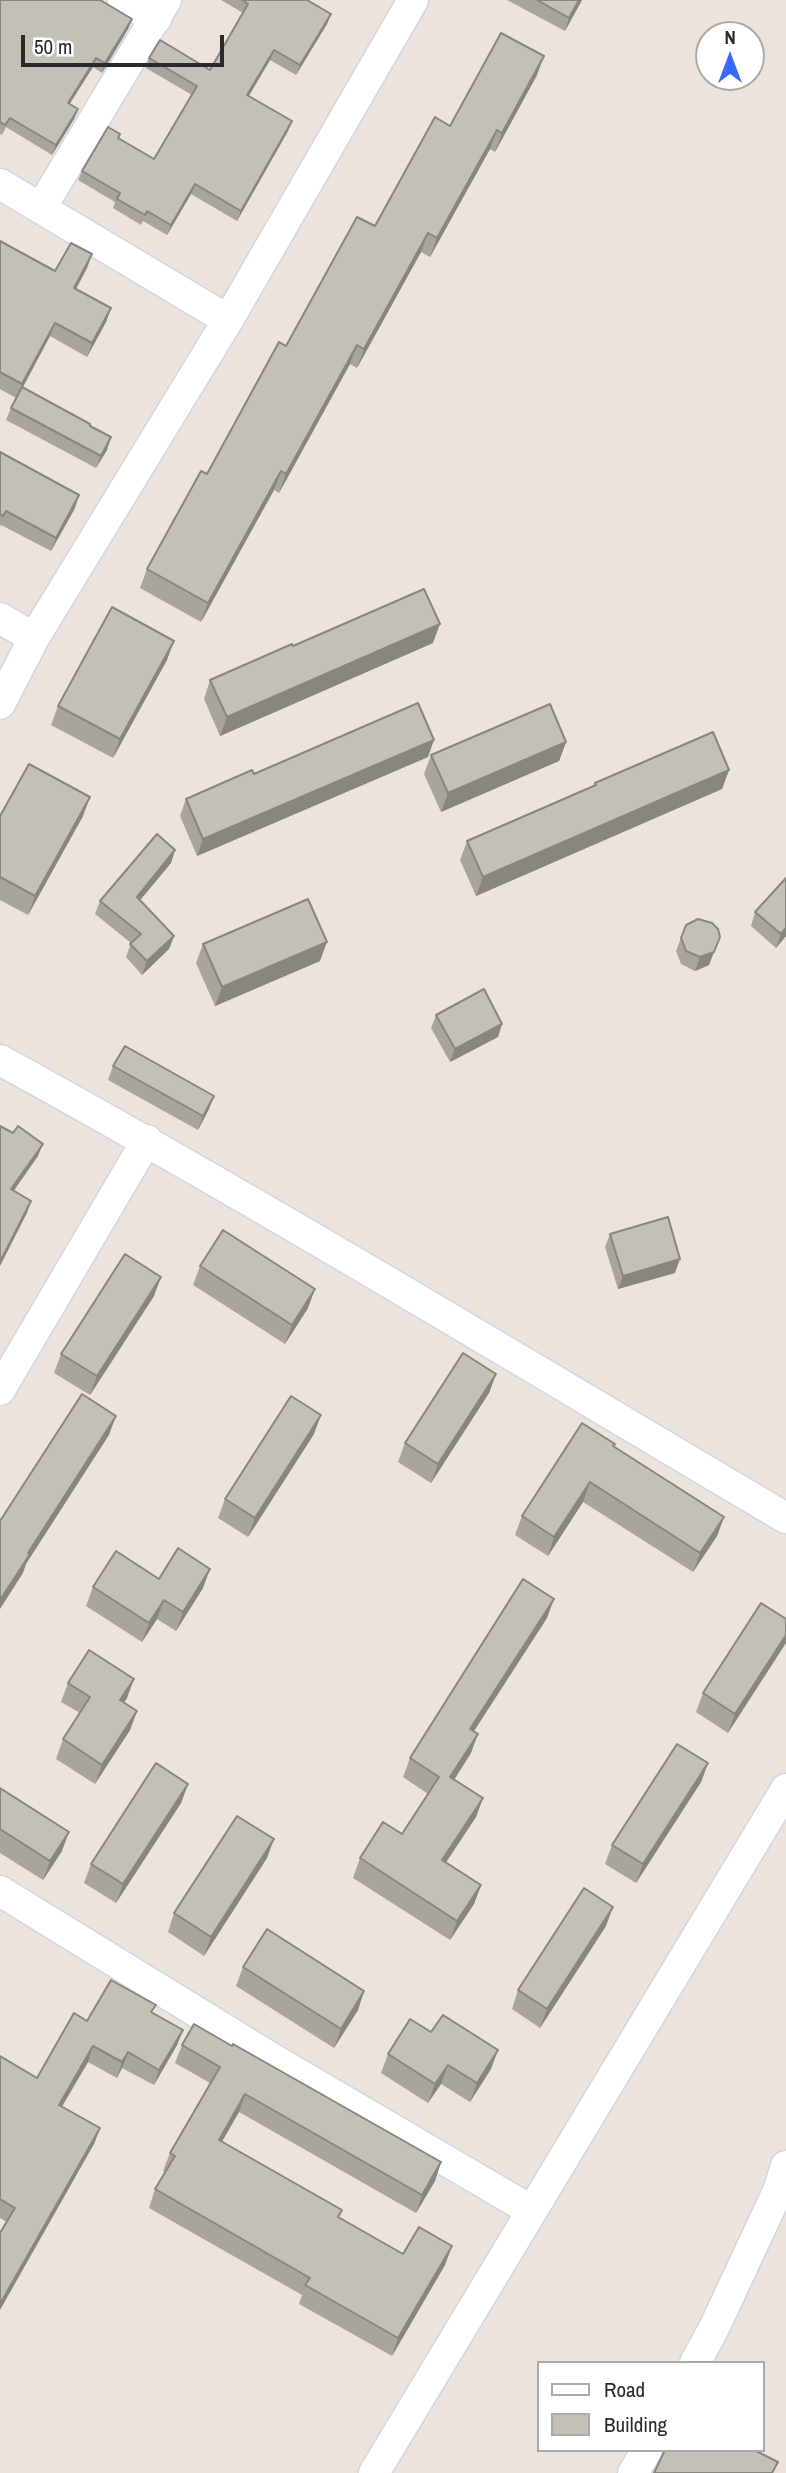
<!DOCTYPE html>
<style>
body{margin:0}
#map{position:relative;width:786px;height:2473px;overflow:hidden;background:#ece4dc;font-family:"Archivo Narrow",sans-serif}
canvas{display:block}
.legend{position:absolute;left:537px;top:2361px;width:228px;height:91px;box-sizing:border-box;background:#fff;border:2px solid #aaa;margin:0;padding:9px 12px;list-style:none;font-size:21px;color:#2a2a2a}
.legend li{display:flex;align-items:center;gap:14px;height:35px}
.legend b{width:35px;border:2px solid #aaa}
.north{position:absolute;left:695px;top:21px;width:70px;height:70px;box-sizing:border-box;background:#fff;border:2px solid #aaa;border-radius:50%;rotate:0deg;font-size:19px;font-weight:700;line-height:28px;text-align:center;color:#2a2a2a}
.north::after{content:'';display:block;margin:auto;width:24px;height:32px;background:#3a68fb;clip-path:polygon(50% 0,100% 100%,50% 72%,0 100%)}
.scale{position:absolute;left:21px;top:35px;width:203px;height:32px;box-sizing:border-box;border:4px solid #2a2a2a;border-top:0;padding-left:9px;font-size:21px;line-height:24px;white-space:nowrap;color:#2a2a2a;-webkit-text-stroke:5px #fff;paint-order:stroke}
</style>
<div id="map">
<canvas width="786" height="2473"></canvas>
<ul class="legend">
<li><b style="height:9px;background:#fff"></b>Road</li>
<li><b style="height:19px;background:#c4bfb7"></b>Building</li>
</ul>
<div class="north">N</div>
<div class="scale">50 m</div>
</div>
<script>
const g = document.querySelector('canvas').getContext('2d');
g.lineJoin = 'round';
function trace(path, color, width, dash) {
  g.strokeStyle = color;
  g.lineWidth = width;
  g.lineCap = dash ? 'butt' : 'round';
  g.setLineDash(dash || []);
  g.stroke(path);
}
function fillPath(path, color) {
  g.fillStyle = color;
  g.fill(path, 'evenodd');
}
const minor = new Path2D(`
 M123,0L156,19
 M0,184L228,320
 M41,208L166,0
 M0,618L34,638
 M0,704L34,638L228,320L413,0
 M0,1060C266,1206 525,1364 786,1518
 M0,1390L147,1140
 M0,1891L273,2059L532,2211
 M695,2363L714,2328L778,2191L786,2166
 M374,2473L786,1789
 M633,2473L647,2450`);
const wall = new Path2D(`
 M0,0L132,19L128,29L102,73L93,67L69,104L78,109L74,119L52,155L6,127L2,135L0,134Z
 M221,0H307L331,14L327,24L296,75L270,60L249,96L292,121L288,131L237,221L191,194L167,235L143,221L141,225L113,208L115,202L78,180L82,171L119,138L154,159L192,95L146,68L149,58L210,70L243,13Z
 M507,0H582L565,31Z
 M537,75L495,152L490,149L430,257L421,252L357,368L350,364L279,493L274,490L201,622L140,588L147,569L286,346L450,126Z
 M0,241L55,271L92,254L87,268L76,289L111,308L106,322L87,357L50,336L23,387L90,426L107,450L96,468L6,420L11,408L16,398L0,389Z
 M0,452L75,508L51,551L1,525L0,527Z
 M433,643L220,736L204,699L210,680L293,646Z
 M167,660L113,758L51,725L58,706Z
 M566,742L559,761L441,812L424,774L431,755Z
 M428,757L197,856L180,816L186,799L254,774Z
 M729,770L722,789L476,896L460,860L467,841L594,785L595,783Z
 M0,816H83L28,915L0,900Z
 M175,850L171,863L140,900L174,936L169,949L142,975L126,957L131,943L95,914L100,901Z
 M755,912L786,936L776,948L751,926Z
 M686,925L709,965L695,971L681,964L676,951Z
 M203,944L320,961L215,1006L196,963Z
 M436,1015L502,1024L498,1037L450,1062L431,1028Z
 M113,1066L209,1109L198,1130L108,1080Z
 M610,1234L675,1273L618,1289L605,1247Z
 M200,1266L308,1308L285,1344L193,1285Z
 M154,1296L90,1395L54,1373L61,1354Z
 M496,1374L489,1393L431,1483L398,1462L405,1443Z
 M314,1434L248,1537L218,1518L225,1499Z
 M614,1447L724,1517L717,1536L693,1572L583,1502L548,1556L515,1535L522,1516Z
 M159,1579L203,1588L176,1631L157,1619L142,1642L86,1606L93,1587Z
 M547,1618L474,1731L471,1753L454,1779L483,1798L476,1817L446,1862L481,1885L474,1904L450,1940L353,1878L360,1858L402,1834L428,1794L403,1777L410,1758Z
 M786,1619L728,1733L696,1712L703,1693Z
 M68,1683L127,1698L124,1703L137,1711L130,1730L95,1784L56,1759L63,1739L80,1713L61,1702Z
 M708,1763L701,1782L636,1883L605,1864L612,1845Z
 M188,1784L181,1803L116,1903L84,1883L91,1864Z
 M0,1788L62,1851L43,1880L0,1853Z
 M267,1858L204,1956L168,1932L174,1913Z
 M606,1926L540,2028L512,2009L518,1990Z
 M243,1967L364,1991L358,2010L334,2048L236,1986Z
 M153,2013L183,2030L177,2045L154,2085L122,2068L117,2078L88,2062L62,2107L100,2128L94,2144L7,2222L0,2218V2056L37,2078L87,2021Z
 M182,2045L441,2162L435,2181L416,2213L239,2112L222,2142L339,2218L403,2254L445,2265L392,2356L299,2304L302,2295L149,2208L155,2189L165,2172L163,2171L170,2153L210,2083L175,2063Z
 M388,2054L491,2069L470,2102L441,2084L428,2103L381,2073Z`);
const shadedWall = new Path2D(`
 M579,0H582L565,31L569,18Z
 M331,14L327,24L296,75L300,65Z
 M132,19L128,29L102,73L105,63Z
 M274,50L270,60L243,105L247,95Z
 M544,56L537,75L495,152L502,133Z
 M96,58L93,67L64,113L68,103Z
 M78,109L74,119L52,155L56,145Z
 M292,121L288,131L237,221L241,211Z
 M497,130L490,149L430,257L437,238Z
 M195,184L191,194L167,235L171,225Z
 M428,233L421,252L357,368L364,349Z
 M92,254L87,268L69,302L74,288Z
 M111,308L106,322L87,357L92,343Z
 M55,323L50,336L17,398L22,384Z
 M357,345L350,364L279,493L286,474Z
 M111,437L107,450L96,468L101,456Z
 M281,471L274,490L201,622L208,603Z
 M79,495L75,508L51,551L56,538Z
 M440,624L433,643L220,736L227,717Z
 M174,641L167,660L113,758L120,739Z
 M434,740L428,757L197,856L203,839Z
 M566,742L559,761L441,812L448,793Z
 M729,770L722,789L476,896L483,877Z
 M90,797L83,816L28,915L35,896Z
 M175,850L171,863L132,910L137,897Z
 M786,928V936L776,948L781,934Z
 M174,936L169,949L142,975L147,961Z
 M720,937L709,965L695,971L700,957Z
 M327,942L320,961L215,1006L222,987Z
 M502,1024L498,1037L450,1062L455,1049Z
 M214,1096L209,1109L198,1130L203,1116Z
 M43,1144L38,1156L6,1202L11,1189Z
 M31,1201L27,1213L0,1266V1262Z
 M680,1259L675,1273L618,1289L623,1276Z
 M161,1277L154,1296L90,1395L97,1376Z
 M315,1289L308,1308L285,1344L292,1325Z
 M496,1374L489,1393L431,1483L438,1464Z
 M321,1415L314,1434L248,1537L255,1518Z
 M116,1416L109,1435L26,1564L23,1573L0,1609V1600L28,1553Z
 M590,1482L583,1502L548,1556L554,1537Z
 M724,1517L717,1536L693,1572L700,1553Z
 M210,1569L203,1588L176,1631L183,1612Z
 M554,1599L547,1618L463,1748L470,1729Z
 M164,1600L157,1619L142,1642L149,1623Z
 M786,1635V1643L728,1733L735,1714Z
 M134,1679L127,1698L113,1719L120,1700Z
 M137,1711L130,1730L95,1784L102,1765Z
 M478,1734L471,1753L444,1796L450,1777Z
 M708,1763L701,1782L636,1883L643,1864Z
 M188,1784L181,1803L116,1903L123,1884Z
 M483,1798L476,1817L435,1879L442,1860Z
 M69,1832L62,1851L43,1880L50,1861Z
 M274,1839L267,1858L204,1956L211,1937Z
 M481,1885L474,1904L450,1940L457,1921Z
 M613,1907L606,1926L540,2028L547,2009Z
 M364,1991L358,2010L334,2048L341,2029Z
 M183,2030L177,2045L154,2085L159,2070Z
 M93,2046L88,2062L53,2121L59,2105Z
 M498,2050L491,2069L470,2102L477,2083Z
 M128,2052L122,2068L117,2078L122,2062Z
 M448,2065L441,2084L428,2103L435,2084Z
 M245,2094L239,2112L212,2158L219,2140Z
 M100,2128L94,2144L0,2310V2304Z
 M441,2162L435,2181L416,2213L422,2195Z
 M452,2246L445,2265L392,2356L398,2338Z`);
const building = new Path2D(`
 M0,0H100L132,19L105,63L96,58L68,103L78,109L56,145L10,118L5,125L0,122Z
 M242,0H307L331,14L300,65L274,50L247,95L292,121L241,211L195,184L171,225L147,211L145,215L117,199L120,193L82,171L108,127L120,134L118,138L154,159L197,86L149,58L160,40L210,70L248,4Z
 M537,0H579L569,18Z
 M501,33L544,56L502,133L497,130L437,238L428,233L364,349L357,345L286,474L281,471L208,603L147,569L201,471L207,474L279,342L286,346L357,217L375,226L435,117L450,126Z
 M0,241L55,271L71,243L92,254L74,288L111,308L92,343L55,323L22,384L0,372Z
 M22,387L90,424V426L111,437L101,456L11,408Z
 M0,452L79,495L56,538L6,511L3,516L0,514Z
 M424,589L440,624L227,717L210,680L292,644L293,646Z
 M112,607L174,641L120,739L58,706Z
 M418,703L434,740L203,839L186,799L252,770L254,774Z
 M550,704L566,742L448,793L431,755Z
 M713,732L729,770L483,877L467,841L596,785L595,783Z
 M29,764L90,797L35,896L0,877V816Z
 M157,834L175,850L137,897L174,936L147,961L130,944L141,934L100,901Z
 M786,878V928L781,934L755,912Z
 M308,899L327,942L222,987L203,944Z
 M698,919L712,923L718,929L720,937L714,952L700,957L686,951L681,938L686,925Z
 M484,989L502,1024L455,1049L436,1015Z
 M125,1046L214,1096L203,1116L113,1066Z
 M0,1126L13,1133L18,1126L43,1144L11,1189L31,1201L0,1262Z
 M668,1217L680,1259L623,1276L610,1234Z
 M223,1230L315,1289L292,1325L200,1266Z
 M125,1254L161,1277L97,1376L61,1354Z
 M463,1353L496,1374L438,1464L405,1443Z
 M82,1394L116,1416L28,1553L30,1554L0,1600V1521Z
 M291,1396L321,1415L255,1518L225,1499Z
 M582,1423L615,1444L613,1446L724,1517L700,1553L590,1482L554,1537L522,1516Z
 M178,1548L210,1569L183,1612L164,1600L149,1623L93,1587L116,1551L159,1579Z
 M523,1579L554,1599L470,1729L478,1734L450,1777L483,1798L442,1860L481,1885L457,1921L360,1858L383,1822L402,1834L439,1777L410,1758Z
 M761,1603L786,1619V1635L735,1714L703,1693Z
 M89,1650L134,1679L120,1700L137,1711L102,1765L63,1739L90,1697L68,1683Z
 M677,1744L708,1763L643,1864L612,1845Z
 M156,1763L188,1784L123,1884L91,1864Z
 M0,1788L69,1832L50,1861L0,1829Z
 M237,1816L274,1839L211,1937L174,1913Z
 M584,1888L613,1907L547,2009L518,1990Z
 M267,1929L364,1991L341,2029L243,1967Z
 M111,1980L156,2005L151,2012L183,2030L159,2070L128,2052L122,2062L93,2046L59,2105L100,2128L0,2304V2233L15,2208L0,2199V2056L37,2078L74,2013L87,2021Z
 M443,2015L498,2050L477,2083L448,2065L435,2084L388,2054L410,2019L431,2032Z
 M194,2024L232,2046L233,2044L441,2162L422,2195L245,2094L219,2140L342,2210L338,2217L403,2254L419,2227L452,2246L398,2338L305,2285L310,2278L155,2189L175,2156L170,2153L220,2067L182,2045Z
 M665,2450H754L778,2462L772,2473H654Z`);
trace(minor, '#d1d5e3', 33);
trace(minor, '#fff', 30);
fillPath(wall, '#a9a49d');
fillPath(shadedWall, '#898680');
fillPath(building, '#c4bfb7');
trace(building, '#898680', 2);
</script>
